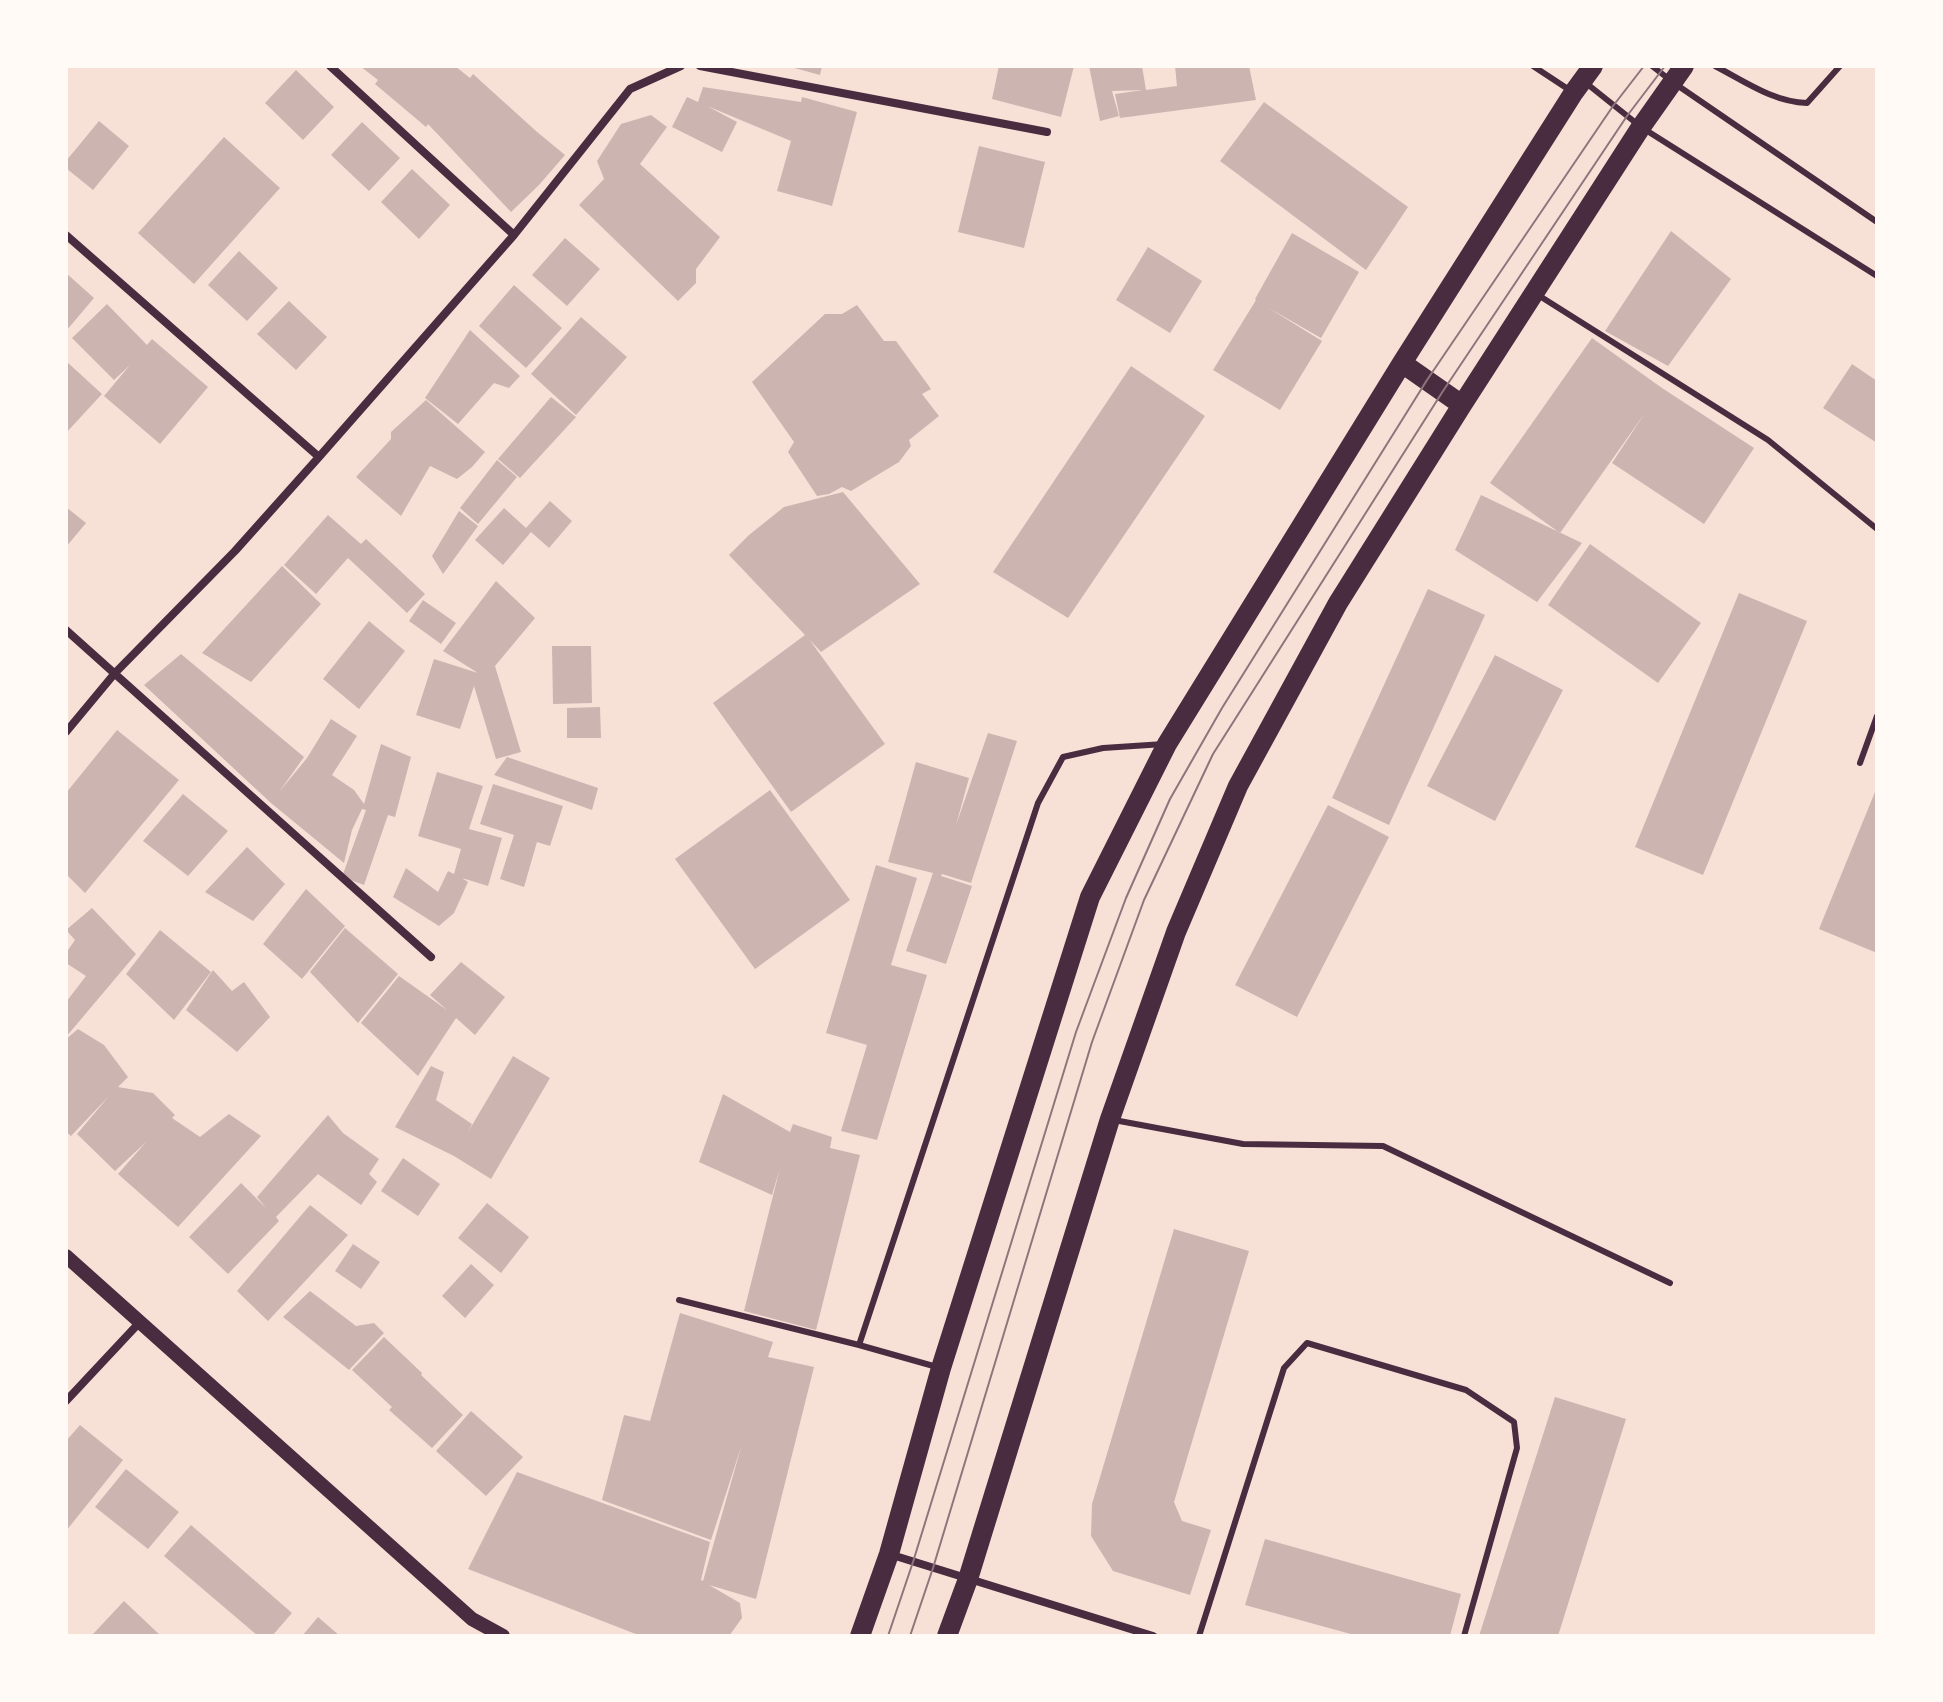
<!DOCTYPE html>
<style>
body{margin:0}
#map{position:relative;width:1943px;height:1702px;overflow:hidden;background:#f7e1d7;font-family:"Golos Text",sans-serif}
canvas{display:block}
.frame{position:absolute;inset:0;border:68px solid #fffaf5;pointer-events:none}
</style>
<div id="map">
<canvas width="1943" height="1702"></canvas>
<div class="frame"></div>
</div>
<script>
const g = document.querySelector('canvas').getContext('2d');
g.lineJoin = 'round';
function fillPath(path, color) {
  g.fillStyle = color;
  g.fill(path, 'evenodd');
}
function trace(path, color, width, dash) {
  g.strokeStyle = color;
  g.lineWidth = width;
  g.lineCap = dash ? 'butt' : 'round';
  g.setLineDash(dash || []);
  g.stroke(path);
}
const building = new Path2D(`
 M360,66H455L470,78L473,74L536,131L565,155L539,185L511,212L428,124L426,127L375,84L378,80Z
 M787,66H822L820,75Z
 M999,66H1074L1061,117L992,99Z
 M1089,66H1142L1146,90L1177,86L1175,66H1249L1256,100L1120,118L1115,94L1143,90L1112,91L1119,116L1100,121Z
 M296,70L334,107L303,140L265,103Z
 M703,87L801,102L802,97L857,112L832,206L777,191L791,141L707,106L737,122L722,152L672,127L687,97L698,102Z
 M1264,102L1408,207L1366,270L1220,161Z
 M651,115L667,127L640,164L720,237L696,269V283L678,301L579,205L604,179L597,161L621,124Z
 M99,121L129,146L93,190L66,168V161Z
 M362,122L400,158L369,191L331,155Z
 M224,137L280,188L194,284L138,233Z
 M979,146L1045,162L1024,248L958,232Z
 M412,169L450,205L419,239L381,202Z
 M1671,231L1731,279L1668,366L1605,331Z
 M1292,233L1359,272L1321,338L1267,307L1322,341L1280,410L1213,370L1256,300L1255,299Z
 M565,238L600,269L567,306L532,275Z
 M1148,247L1202,281L1170,333L1116,300Z
 M239,251L278,288L247,321L208,285Z
 M66,273L94,298L66,331Z
 M514,285L562,328L526,368L479,326Z
 M289,301L327,337L296,370L257,334Z
 M107,304L147,345L152,339L208,387L160,444L104,396L130,365L114,380L72,338Z
 M857,305L884,341H896L931,389L922,394L939,416L909,440L911,446L899,462L851,491L842,487L829,494L817,496L788,452L794,442L752,382L825,314H842Z
 M581,317L627,357L576,415L531,374Z
 M470,330L520,376L509,388L494,383L458,424L425,398Z
 M1592,338L1662,388L1754,448L1704,524L1612,463L1645,413L1560,533L1490,483Z
 M66,361L102,394L66,433Z
 M1852,364L1877,381V443L1823,408Z
 M1131,366L1205,416L1068,618L993,572Z
 M551,397L576,417L520,478L498,459Z
 M426,400L485,452L472,467L457,479L430,466L401,516L356,477L391,439V432Z
 M497,460L517,477L478,524L460,508Z
 M843,492L920,584L821,652L809,639L885,744L791,812L713,703L805,635L729,555L749,535L784,507Z
 M1481,495L1582,543L1537,602L1455,550Z
 M550,501L572,521L549,548L531,532L503,565L475,540L504,508L526,528Z
 M66,507L86,523L66,547Z
 M459,511L478,526L443,574L432,556Z
 M328,515L361,544L366,539L425,594L407,613L348,558L316,594L284,565Z
 M1590,544L1701,623L1658,683L1548,605Z
 M282,566L321,604L251,682L202,653Z
 M496,581L535,618L495,666L521,752L496,759L474,686L460,729L416,715L434,659L478,673L443,651Z
 M1428,589L1485,615L1389,825L1332,798Z
 M1739,593L1807,621L1703,875L1635,847Z
 M423,600L456,623L441,644L409,621Z
 M369,621L405,651L359,709L323,679Z
 M552,646H591L592,703L553,704Z
 M181,654L304,757L279,792L307,758L331,719L357,736L332,775L354,790L364,804L381,744L411,757L395,817L388,815L364,885L342,877L366,810L362,809L352,830L344,863L271,803L144,685Z
 M1495,655L1563,690L1495,821L1427,786Z
 M600,707L601,738H567V708Z
 M117,730L179,780L85,893L66,874V834L68,832L66,830V793Z
 M988,733L1017,741L971,883L942,874L941,876L972,886L946,964L906,951L933,873L888,862L916,762L969,778L956,825Z
 M507,757L598,788L592,810L494,775Z
 M437,772L483,786L469,829L502,838L488,886L462,878L468,882L454,913L439,926L393,897L406,868L438,892L448,871L454,874L461,849L418,836Z
 M493,784L563,806L550,846L537,842L524,887L500,879L514,835L480,824Z
 M1877,787V953L1819,929Z
 M770,790L850,900L755,969L675,859Z
 M183,794L228,831L188,876L143,841Z
 M1328,805L1389,837L1297,1017L1235,985Z
 M247,847L285,884L253,921L205,892Z
 M876,865L917,878L891,965L927,975L877,1140L841,1131L867,1045L826,1033Z
 M306,889L345,926L302,979L263,944Z
 M92,908L136,954L66,1037V1002L86,976L66,963V953L75,940L66,930Z
 M345,928L398,974L358,1023L310,972Z
 M160,930L211,972L174,1020L126,974Z
 M461,962L505,997L475,1035L456,1018L418,1076L361,1023L399,976L447,1010L430,995Z
 M213,970L232,991L244,982L270,1017L237,1052L186,1010Z
 M78,1029L104,1045L128,1077L118,1087L153,1093L175,1115L172,1118L200,1137L229,1114L261,1136L178,1227L118,1174L146,1142L115,1171L77,1134L109,1096L71,1136L66,1132V1039Z
 M513,1056L550,1078L491,1179L454,1156L395,1127L431,1066L444,1072L436,1100L472,1124L468,1132Z
 M723,1094L790,1132L793,1124L832,1137L830,1148L860,1155L816,1330L744,1311L780,1168L772,1195L699,1162Z
 M328,1115L343,1133L379,1159L369,1174L377,1182L361,1205L318,1174L276,1217L279,1221L228,1274L189,1237L241,1183L266,1208L257,1197Z
 M403,1158L440,1184L418,1216L381,1191Z
 M487,1203L529,1237L501,1273L458,1238Z
 M310,1205L348,1235L268,1321L237,1291Z
 M1174,1229L1249,1251L1174,1502L1182,1521L1211,1530L1190,1595L1113,1571L1091,1536L1092,1504Z
 M353,1244L380,1262L361,1289L335,1271Z
 M471,1264L494,1285L465,1318L442,1296Z
 M310,1291L356,1326L374,1323L384,1333L349,1370L283,1317Z
 M680,1313L773,1342L768,1357L814,1367L756,1599L709,1585L740,1603L742,1618L729,1636H641L468,1569L517,1472L710,1542L701,1580L703,1581L742,1444L711,1540L602,1500L624,1415L650,1421Z
 M384,1337L422,1373L421,1375L463,1415L432,1448L389,1410L392,1407L352,1370Z
 M1555,1397L1626,1419L1558,1636H1479Z
 M471,1411L523,1457L486,1496L436,1451Z
 M80,1425L123,1460L66,1531V1441Z
 M126,1469L179,1512L148,1549L95,1507Z
 M191,1525L292,1613L272,1636H258L164,1556Z
 M1265,1539L1461,1594L1450,1636H1358L1245,1605Z
 M124,1601L161,1636H95L93,1634Z
 M318,1617L340,1636H302Z`);
const service = new Path2D(`
 M1533,66L1571,91
 M1652,66L1674,83L1877,222
 M1715,66C1744,81 1773,102 1807,103L1840,66
 M1586,83L1641,127L1877,276
 M1538,295L1768,440L1877,529
 M1860,763L1877,716
 M1114,1120L1243,1144L1383,1146L1670,1283
 M679,1300L859,1345L937,1367
 M859,1345L1038,803L1063,757L1103,748L1164,744
 M1199,1636L1284,1368L1307,1343L1466,1390L1514,1422L1517,1448L1464,1636`);
const minor = new Path2D(`
 M330,66L514,235
 M700,66L1047,132
 M66,235L319,457
 M66,630L431,957
 M66,732L115,673L235,551L319,457L514,235L630,89L681,66
 M66,1401L139,1323
 M889,1554L1153,1636`);
const tertiary = new Path2D(`
 M66,1256L472,1619L503,1636`);
const primary = new Path2D(`
 M1402,363L1462,405
 M860,1636L889,1554L941,1368L1090,897L1167,744L1402,363L1574,92L1593,66
 M947,1636L968,1579L1110,1119L1176,932L1238,786L1338,603L1462,405L1641,127L1684,66`);
const tram = new Path2D(`
 M888,1636L913,1562L1076,1032L1126,898L1170,799L1222,708L1427,380L1613,106L1644,66
 M910,1636L933,1568L1092,1042L1144,900L1213,754L1443,391L1627,116L1665,66`);
fillPath(building, '#ccb4b1');
trace(service, '#4a2c40', 6);
trace(minor, '#4a2c40', 8);
trace(tertiary, '#4a2c40', 14);
trace(primary, '#4a2c40', 20);
trace(tram, '#8f747c', 2);
</script>
